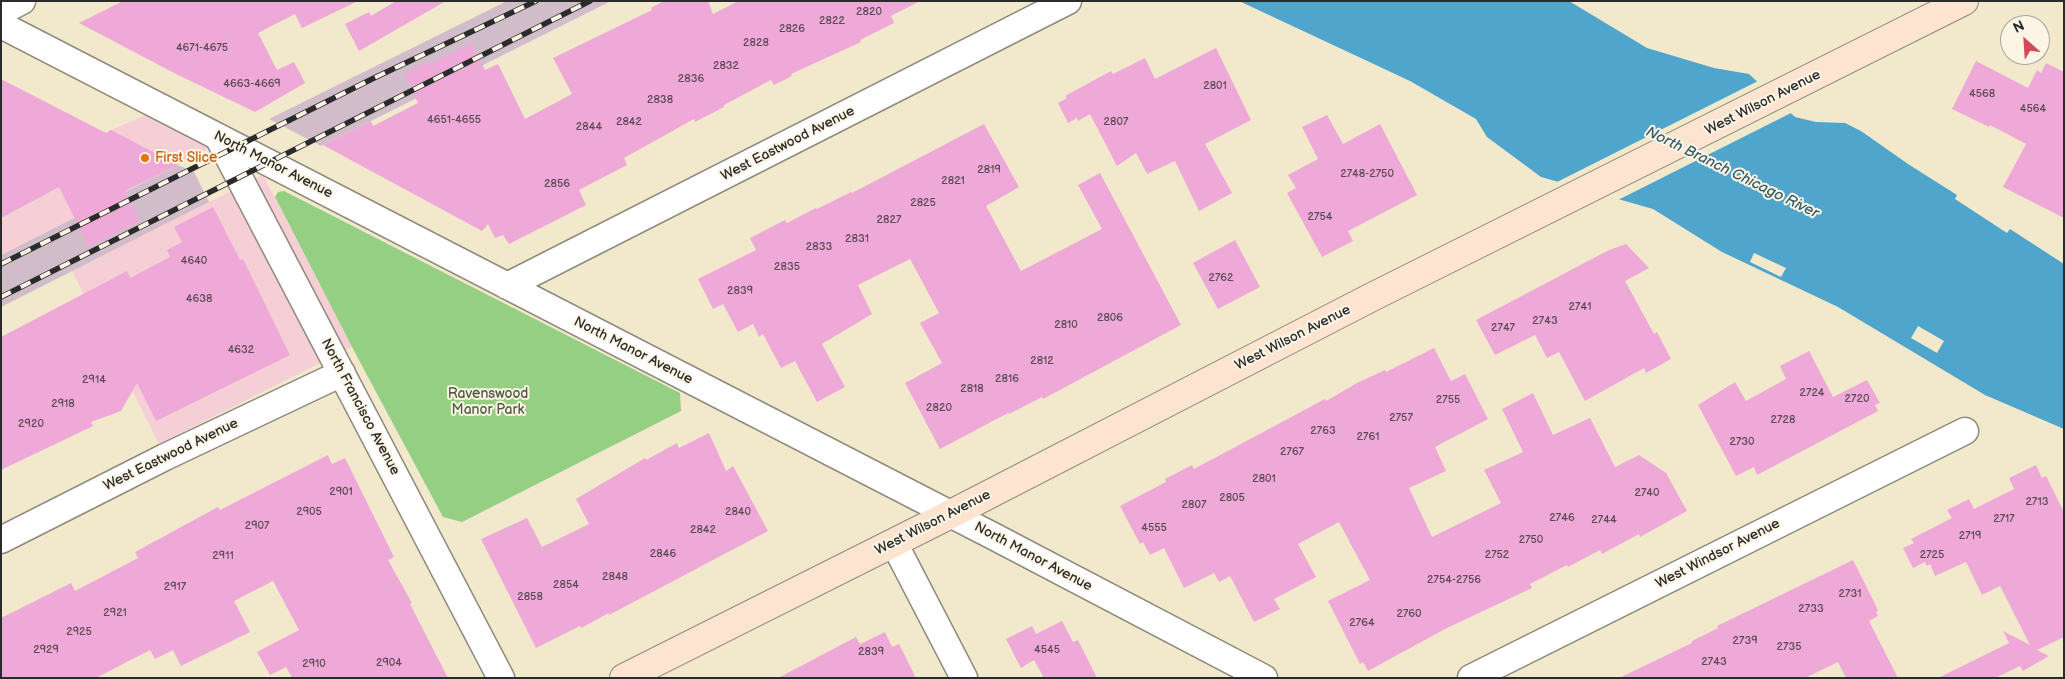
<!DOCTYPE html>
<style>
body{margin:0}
#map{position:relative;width:2065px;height:679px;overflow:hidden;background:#f2e9cd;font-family:"Balsamiq Sans",sans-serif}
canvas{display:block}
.frame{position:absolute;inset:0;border:2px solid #2b2b2b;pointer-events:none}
.north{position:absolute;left:2000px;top:15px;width:50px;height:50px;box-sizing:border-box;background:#fcf5e5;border:1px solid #a8a49b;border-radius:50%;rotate:334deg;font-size:14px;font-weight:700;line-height:20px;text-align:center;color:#2b2b2b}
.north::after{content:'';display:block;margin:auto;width:18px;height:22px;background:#d1495b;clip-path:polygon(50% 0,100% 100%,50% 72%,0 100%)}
</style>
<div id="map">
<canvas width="2065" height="679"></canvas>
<div class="frame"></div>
<div class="north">N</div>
</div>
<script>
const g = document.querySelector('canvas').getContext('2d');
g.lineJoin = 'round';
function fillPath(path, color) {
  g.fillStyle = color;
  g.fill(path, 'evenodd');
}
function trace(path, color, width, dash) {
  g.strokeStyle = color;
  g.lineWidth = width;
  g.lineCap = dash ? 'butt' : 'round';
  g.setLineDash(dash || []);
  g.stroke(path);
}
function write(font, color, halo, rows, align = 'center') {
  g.font = font + ' "Balsamiq Sans",sans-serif';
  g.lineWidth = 4;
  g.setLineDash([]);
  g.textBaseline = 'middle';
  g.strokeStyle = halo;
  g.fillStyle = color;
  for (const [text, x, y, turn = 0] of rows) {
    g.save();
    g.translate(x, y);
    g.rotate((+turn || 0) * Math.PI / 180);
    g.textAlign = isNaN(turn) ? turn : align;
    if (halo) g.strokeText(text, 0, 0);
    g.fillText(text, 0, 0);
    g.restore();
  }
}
const built = new Path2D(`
 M153,112L222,142L1,255V186L111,130Z
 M263,175L352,347L159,444L72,271Z`);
const industrial = new Path2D(`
 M507,1H611L321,146L269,119Z
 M178,165L194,172L209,202L1,307V255Z`);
const green = new Path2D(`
 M284,191L680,393L681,411L462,522L443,517L352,347L275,197L278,192Z`);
const water = new Path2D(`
 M1239,1H1569L1647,48L1714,68L1749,74L1795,117L1816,122L1845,123L1861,131L1908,164L1957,195L1955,199L2007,233L2010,229L2064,264V429L1985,395L1838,307L1722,252L1653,209L1541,177L1487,137L1476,119L1410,81Z`);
const pier = new Path2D(`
 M1760,80L1793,112L1616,201L1555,183Z
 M1754,253L1786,268L1781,277L1750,262Z
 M1918,326L1944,341L1937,353L1911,338Z`);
const building = new Path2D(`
 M123,1H358L302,28L295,14L258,33L277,70L294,62L305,83L255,112L176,74L79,23Z
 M396,1H446L359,51L345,24L369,12L371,16Z
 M664,1H708L713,14L738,1H920L891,16L894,23L860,40L861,42L791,74L792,76L774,85L771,80L724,105V107L695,122L694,119L624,158L627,165L579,190L586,205L509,244L503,235L495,238L488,224L482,231L323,145L371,121L373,126L418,103L404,74L427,62L428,65L472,43L485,70L498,64L525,119L572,94L553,58L652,10L651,8Z
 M1216,48L1251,120L1205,144L1232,193L1199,211L1175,161L1147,174L1136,153L1117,166L1090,114L1078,121L1077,118L1068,123L1058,103L1067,98L1065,96L1111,71L1113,74L1145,58L1155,79Z
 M1976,61L2028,88L2037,70L2041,73L2046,63L2064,72V218L2003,187L2026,144L1990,125L1989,127L1952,109Z
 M1,79L106,133L111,130L178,165L125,191L140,221L89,247L59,187L1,218Z
 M1327,115L1343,144L1380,124L1417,195L1348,231L1353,241L1322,257L1287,193L1296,188L1288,175L1318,159L1302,127Z
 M984,124L1019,187L986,206L1021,271L1102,229L1078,185L1100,173L1181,325L1043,399L1042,397L1009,414L1008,413L940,449L905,383L942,363L920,323L939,313L910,259L858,285L872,314L822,344L845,387L817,402L795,361L781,368L763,334L759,337L753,324L738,332L723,304L713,309L698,279L756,250L750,238L785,220L787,223L816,208L817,209L851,192L852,193Z
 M213,207L240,260L243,259L290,355L156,421L137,383L121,411L91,422L93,426L1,470V337L127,271L130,278L170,257L167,250L182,242L174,227Z
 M1235,240L1260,287L1218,309L1193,263Z
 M1626,244L1649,268L1625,281L1654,334L1657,332L1671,359L1646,373L1644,368L1585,401L1559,352L1547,358L1535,335L1495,355L1476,320L1609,250Z
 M1434,348L1451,381L1465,374L1488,419L1435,447L1446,471L1409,488L1432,537L1501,503L1484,470L1523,452L1502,409L1533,393L1553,435L1590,418L1615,467L1639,455L1666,473L1687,511L1640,537L1639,534L1602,554L1600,550L1568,567L1567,565L1530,584L1532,588L1445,629L1368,671L1363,662L1360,664L1328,601L1370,580L1339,522L1298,544L1316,577L1274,599L1280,609L1254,622L1230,576L1219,582L1214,573L1184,588L1164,548L1150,555L1143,542L1140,544L1120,506L1166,482L1165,479L1192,465L1194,469L1325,399L1326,401L1357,383L1385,370L1386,372Z
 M1809,351L1833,397L1867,380L1880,403L1875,405L1878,411L1757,475L1754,467L1736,476L1698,405L1735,382L1746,401L1786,379L1780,366Z
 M709,433L726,471L733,466L768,531L609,615V613L581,628L580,626L536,648L481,539L527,518L542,547L589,524L576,499L645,458L646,460L677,443L679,448Z
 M328,455L332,464L345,458L394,557L388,560L412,603L410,604L448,678H292L286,667L270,675L257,652L299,630L273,581L234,601L250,632L181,666L173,650L155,659L150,650L96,678H1V618L71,583L75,591L138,558L135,552L218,507L220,510Z
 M2036,465L2042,478L2046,476L2064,512V637L2037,650L2049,656L2023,671L2020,666L1995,678H1938L2009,643L2003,631L2030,645L2000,586L1982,595L1966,562L1935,576L1930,564L1927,566L1925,562L1913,568L1903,548L1914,543L1911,539L1952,518L1947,510L1969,499L1974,509L2014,489L2009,478Z
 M1853,560L1878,610L1876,612L1878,616L1869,621L1898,678H1846L1838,662L1805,678H1619L1692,643V641L1718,628L1717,626Z
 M1062,621L1073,642L1078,640L1097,678H1044L1034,660L1021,668L1006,639L1032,626L1036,634Z
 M885,632L892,647L899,644L916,678H778L856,637L860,644Z`);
const street = new Path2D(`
 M1,12L22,1
 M1,25L993,536L1264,678
 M218,137L501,678
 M507,286L1068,1
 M1,540L165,457L342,373
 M894,543L964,678
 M1471,678L1965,431`);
const secondary = new Path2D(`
 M624,678L951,514L1372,297L1964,1`);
const rail = new Path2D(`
 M1,264L374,78L536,1
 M1,297L590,1`);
const markers = [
 [145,158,5,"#e8710a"]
];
const numberNames = [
 ["2820",869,12],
 ["2822",832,21],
 ["2826",792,29],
 ["2828",756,43],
 ["4671-4675",202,48],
 ["2832",726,66],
 ["2836",691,79],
 ["4663-4669",252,84],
 ["2801",1215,86],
 ["4568",1982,94],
 ["2838",660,100],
 ["4564",2033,109],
 ["4651-4655",454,120],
 ["2842",629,122],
 ["2807",1116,122],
 ["2844",589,127],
 ["2819",989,170],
 ["2748-2750",1367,174],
 ["2821",953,181],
 ["2856",557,184],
 ["2825",923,203],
 ["2754",1320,217],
 ["2827",889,220],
 ["2831",857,239],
 ["2833",819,247],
 ["4640",194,261],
 ["2835",787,267],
 ["2762",1221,278],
 ["2839",740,291],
 ["4638",199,299],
 ["2741",1580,307],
 ["2806",1110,318],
 ["2743",1545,321],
 ["2810",1066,325],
 ["2747",1503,328],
 ["4632",241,350],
 ["2812",1042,361],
 ["2816",1007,379],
 ["2914",94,380],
 ["2818",972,389],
 ["2724",1812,393],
 ["2720",1857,399],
 ["2755",1448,400],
 ["2918",63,404],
 ["2820",939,408],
 ["2757",1401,418],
 ["2728",1783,420],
 ["2920",31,424],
 ["2763",1323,431],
 ["2761",1368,437],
 ["2730",1742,442],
 ["2767",1292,452],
 ["2801",1264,479],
 ["2901",341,492],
 ["2740",1647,493],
 ["2805",1232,498],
 ["2713",2037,502],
 ["2807",1194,505],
 ["2905",309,512],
 ["2840",738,512],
 ["2746",1562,518],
 ["2717",2004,519],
 ["2744",1604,520],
 ["2907",257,526],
 ["4555",1154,528],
 ["2842",703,530],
 ["2719",1970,536],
 ["2750",1531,540],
 ["2846",663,554],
 ["2752",1497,555],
 ["2725",1932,555],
 ["2911",223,556],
 ["2848",615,577],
 ["2754-2756",1454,580],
 ["2854",566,585],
 ["2917",175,587],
 ["2731",1850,594],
 ["2858",530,597],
 ["2733",1811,609],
 ["2921",115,613],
 ["2760",1409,614],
 ["2764",1362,623],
 ["2925",79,632],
 ["2739",1745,641],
 ["2735",1789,647],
 ["2929",46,650],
 ["4545",1047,650],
 ["2839",871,652],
 ["2743",1714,662],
 ["2904",389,663],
 ["2910",314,664]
];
const streetNames = [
 ["West Wilson Avenue",1763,103,-27],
 ["West Eastwood Avenue",788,144,-27],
 ["North Manor Avenue",273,165,27],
 ["West Wilson Avenue",1293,338,-27],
 ["North Manor Avenue",633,351,27],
 ["North Francisco Avenue",360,407,62],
 ["West Eastwood Avenue",171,455,-26],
 ["West Wilson Avenue",933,523,-27],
 ["West Windsor Avenue",1718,554,-27],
 ["North Manor Avenue",1033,557,28]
];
const foodNames = [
 ["First Slice",155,158]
];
const parkNames = [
 ["Ravenswood",488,394],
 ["Manor Park",488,410]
];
const waterNames = [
 ["North Branch Chicago River",1732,173,26]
];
fillPath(built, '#f6cfd6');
fillPath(industrial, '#d1bdc9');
fillPath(green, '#95cf83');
fillPath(water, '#4fa5cb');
fillPath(pier, '#f2e9cd');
fillPath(building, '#efa9d8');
trace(street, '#8e8a7c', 29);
trace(secondary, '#8e8a7c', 30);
trace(street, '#fff', 26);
trace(secondary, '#fde4d1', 28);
trace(rail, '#2b2b2b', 5.5);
trace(rail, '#fcf5e5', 4, [11]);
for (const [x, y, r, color] of markers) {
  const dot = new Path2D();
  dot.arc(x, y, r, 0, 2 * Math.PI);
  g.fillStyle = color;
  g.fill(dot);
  trace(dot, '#fcf5e5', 2);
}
write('11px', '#5c4a56', null, numberNames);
write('14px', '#2b2b2b', '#fcf5e5', streetNames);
write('14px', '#c56008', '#fcf5e5', foodNames, 'left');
write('14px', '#4b5c45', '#fcf5e5', parkNames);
write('italic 15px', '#395c6b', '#fcf5e5', waterNames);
</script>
